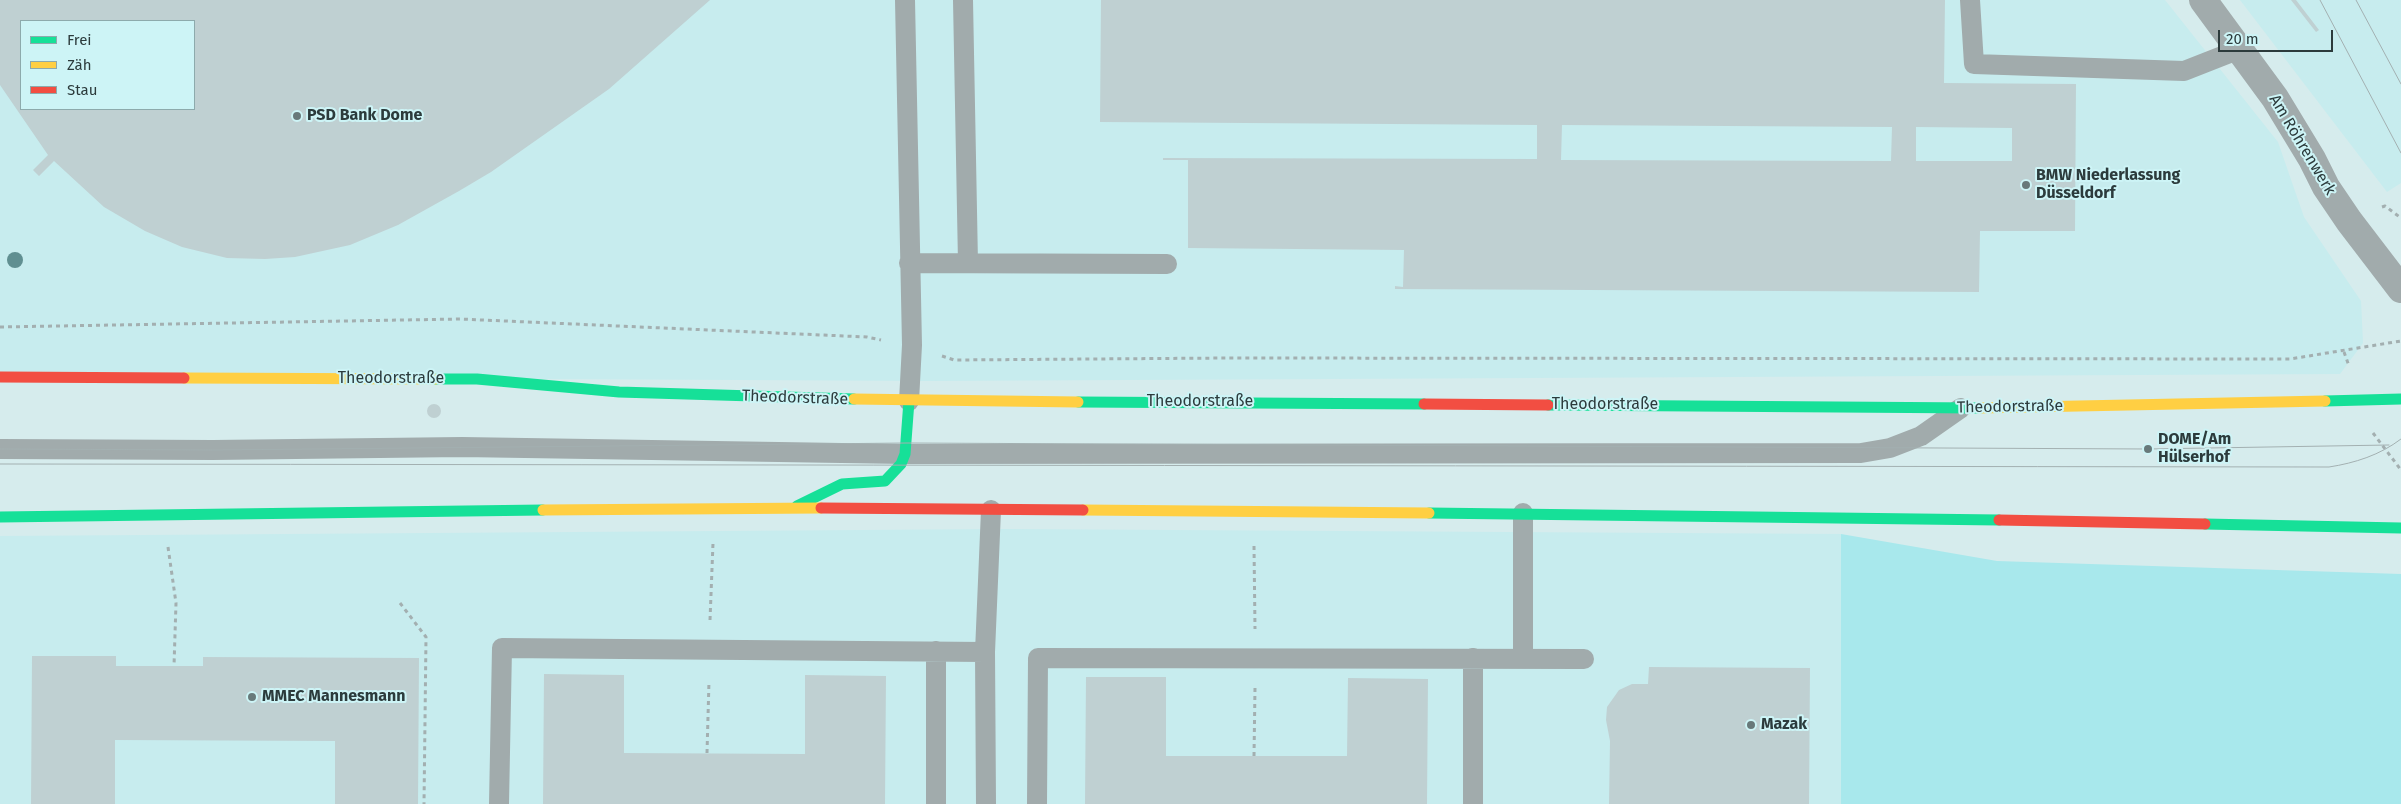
<!DOCTYPE html>
<meta charset="utf-8">
<style>
body{margin:0}
#map{position:relative;width:2401px;height:804px;overflow:hidden;background:#d6eced;font-family:"Fira Sans",sans-serif}
canvas{display:block}
.legend{position:absolute;left:20px;top:20px;width:175px;height:90px;box-sizing:border-box;background:#cdf4f6;border:1px solid #8daaac;margin:0;padding:6px 9px;list-style:none;font-size:15px;color:#2c3b3c}
.legend li{display:flex;align-items:center;gap:10px;height:25px}
.legend b{width:25px;border:1px solid #8daaac}
.scale{position:absolute;left:2218px;top:30px;width:115px;height:22px;box-sizing:border-box;border:2px solid #2c3b3c;border-top:0;padding-left:6px;font-size:15px;line-height:18px;white-space:nowrap;color:#2c3b3c;-webkit-text-stroke:4px #cdf4f6;paint-order:stroke}
</style>
<div id="map">
<canvas width="2401" height="804"></canvas>
<ul class="legend">
<li><b style="height:6px;background:#16e098"></b>Frei</li>
<li><b style="height:6px;background:#ffcf43"></b>Zäh</li>
<li><b style="height:6px;background:#f24e42"></b>Stau</li>
</ul>
<div class="scale">20 m</div>
</div>
<script>
const g = document.querySelector('canvas').getContext('2d');
g.lineJoin = 'round';
function fillPath(path, color) {
  g.fillStyle = color;
  g.fill(path, 'evenodd');
}
function trace(path, color, width, dash) {
  g.strokeStyle = color;
  g.lineWidth = width;
  g.lineCap = dash ? 'butt' : 'round';
  g.setLineDash(dash || []);
  g.stroke(path);
}
function write(font, color, halo, rows, align = 'center') {
  g.font = font + ' "Fira Sans",sans-serif';
  g.lineWidth = 4;
  g.setLineDash([]);
  g.textBaseline = 'middle';
  g.strokeStyle = halo;
  g.fillStyle = color;
  for (const [text, x, y, turn = 0] of rows) {
    g.save();
    g.translate(x, y);
    g.rotate((+turn || 0) * Math.PI / 180);
    g.textAlign = isNaN(turn) ? turn : align;
    if (halo) g.strokeText(text, 0, 0);
    g.fillText(text, 0, 0);
    g.restore();
  }
}
const built = new Path2D(`
 M0,0H2165L2278,142L2304,217L2361,301L2363,343L2340,374L926,381L0,376ZM21,21H194V109H21Z
 M2240,0H2401V183L2387,192Z
 M1006,529L1841,534V804H0V536Z`);
const green = new Path2D(`
 M1841,534L1997,561L2401,574V804H1841Z`);
const building = new Path2D(`
 M0,0H710L609,89L491,172L459,191L398,225L350,245L295,257L265,259L227,258L182,247L145,231L104,207L54,161L39,176L33,170L48,155L0,85ZM21,21H194V109H21Z
 M1101,0H1945L1944,83L2076,84L2075,231H1980L1979,292L1395,289V286L1403,287L1404,250L1188,248V160H1163V158L1537,159V125L1100,122ZM1562,125L1892,127L1891,161L1561,160ZM1916,127L2012,128V161H1916Z
 M2291,0H2296L2319,30L2316,32Z
 M427 411a7 7 0 1 1 14 0a7 7 0 1 1-14 0Z
 M32,656H116V666H203V657L419,658L418,804H335V741L115,740V804H31Z
 M1649,667L1810,668L1809,804H1609L1610,741L1606,720L1607,707L1619,690L1632,684H1648Z
 M544,674L624,675V753L805,754V675L886,676L885,804H543Z
 M1086,677H1166V756H1347L1348,678L1428,679L1427,804H1085Z`);
const path = new Path2D(`
 M2382,207L2385,206L2401,218
 M0,327L460,319L867,337L881,340
 M2344,352L2349,366
 M942,356L954,360L1228,358L2290,359L2401,341
 M2373,433L2401,470
 M1254,546L1255,629
 M168,547L176,603L174,666
 M400,603L426,637L424,804
 M710,620L713,543
 M707,753L709,681
 M1254,756L1255,688`);
const lane = new Path2D(`
 M905,0L912,345L909,401
 M963,0L968,263
 M1970,0L1974,64L2184,71L2240,49
 M909,263L1167,264
 M0,449L213,450L462,447L905,454L1861,453L1890,448L1921,436L1961,408
 M1523,513V659
 M936,651V804
 M499,804L502,648L985,652
 M986,804L985,652L991,510
 M1037,804L1038,658L1584,659
 M1473,804V658`);
const street = new Path2D(`
 M2203,0L2275,98L2312,159L2326,187L2349,221L2401,289`);
const fast = new Path2D(`
 M435,379H477L619,392L854,399
 M2325,401L2401,399
 M1078,402L1424,404
 M1548,405L1980,408
 M797,506L842,484L885,481L901,464L905,454L909,401
 M1429,513L1999,520
 M0,517L543,510
 M2205,524L2401,528`);
const slow = new Path2D(`
 M184,378L435,379
 M854,399L1078,402
 M1980,408L2325,401
 M543,510L821,508
 M1083,510L1429,513`);
const jam = new Path2D(`
 M0,377L184,378
 M1424,404L1548,405
 M821,508L1083,510
 M1999,520L2205,524`);
const tram = new Path2D(`
 M2320,0L2401,153
 M2356,0L2401,84
 M0,449L213,450L907,443L2148,449L2389,445
 M0,464L2329,467C2355,463 2380,455 2401,439`);
const trees = [
 [15,260]
];
const markers = [
 [297,116,5,"#68797a"],
 [2026,185,5,"#68797a"],
 [2148,449,5,"#68797a"],
 [252,697,5,"#68797a"],
 [1751,725,5,"#68797a"]
];
const poiNames = [
 ["PSD Bank Dome",307,116],
 ["BMW Niederlassung",2036,176],
 ["Düsseldorf",2036,194],
 ["DOME/Am",2158,440],
 ["Hülserhof",2158,458],
 ["MMEC Mannesmann",262,697],
 ["Mazak",1761,725]
];
const streetNames = [
 ["Am Röhrenwerk",2302,145,59],
 ["Theodorstraße",391,379],
 ["Theodorstraße",795,398,2],
 ["Theodorstraße",1200,402],
 ["Theodorstraße",1605,405],
 ["Theodorstraße",2010,407,-1]
];
fillPath(built, '#c7ecee');
fillPath(green, '#a8e8ec');
fillPath(building, '#bfd0d2');
trace(path, '#a3afb0', 3, [4, 4]);
trace(lane, '#a1abac', 20);
trace(street, '#a1abac', 28);
trace(fast, '#16e098', 11);
trace(slow, '#ffcf43', 11);
trace(jam, '#f24e42', 11);
trace(tram, '#a3b0b1', 1);
g.fillStyle = '#608f91';
for (const [x, y] of trees) {
  g.beginPath();
  g.arc(x, y, 8, 0, 2 * Math.PI);
  g.fill();
}
for (const [x, y, r, color] of markers) {
  const dot = new Path2D();
  dot.arc(x, y, r, 0, 2 * Math.PI);
  g.fillStyle = color;
  g.fill(dot);
  trace(dot, '#cdf4f6', 2);
}
write('bold 16px', '#2c3b3c', '#cdf4f6', poiNames, 'left');
write('16px', '#2c3b3c', '#cdf4f6', streetNames);
</script>
